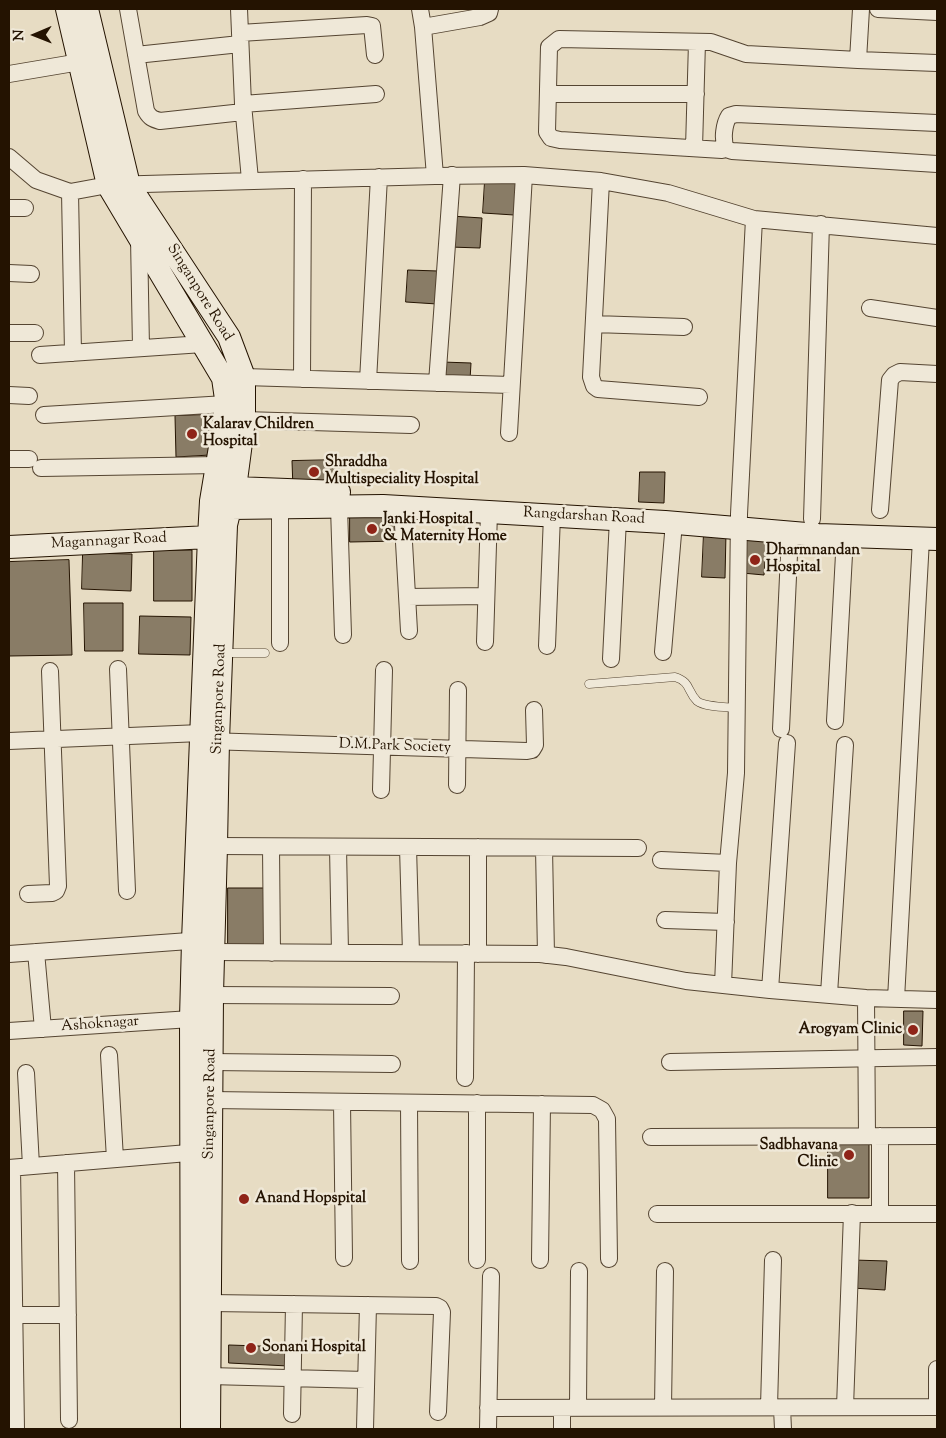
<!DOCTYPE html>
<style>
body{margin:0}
#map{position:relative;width:946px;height:1438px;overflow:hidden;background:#e7dcc3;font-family:"Sorts Mill Goudy",serif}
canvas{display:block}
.frame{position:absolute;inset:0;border:10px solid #241301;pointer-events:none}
.north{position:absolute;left:10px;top:10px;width:50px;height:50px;-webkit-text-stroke:4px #efe8d8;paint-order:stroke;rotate:269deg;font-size:14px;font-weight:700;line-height:20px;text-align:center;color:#241301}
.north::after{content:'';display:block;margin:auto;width:18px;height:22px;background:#241301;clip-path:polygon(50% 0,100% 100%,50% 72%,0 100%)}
</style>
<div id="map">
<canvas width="946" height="1438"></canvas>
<div class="frame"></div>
<div class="north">N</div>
</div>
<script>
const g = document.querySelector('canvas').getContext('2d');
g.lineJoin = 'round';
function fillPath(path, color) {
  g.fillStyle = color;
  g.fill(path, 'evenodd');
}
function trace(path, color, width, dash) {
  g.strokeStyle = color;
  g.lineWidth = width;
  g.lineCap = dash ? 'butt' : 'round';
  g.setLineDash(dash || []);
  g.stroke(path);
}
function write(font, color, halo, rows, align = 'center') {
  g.font = font + ' "Sorts Mill Goudy",serif';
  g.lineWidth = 5;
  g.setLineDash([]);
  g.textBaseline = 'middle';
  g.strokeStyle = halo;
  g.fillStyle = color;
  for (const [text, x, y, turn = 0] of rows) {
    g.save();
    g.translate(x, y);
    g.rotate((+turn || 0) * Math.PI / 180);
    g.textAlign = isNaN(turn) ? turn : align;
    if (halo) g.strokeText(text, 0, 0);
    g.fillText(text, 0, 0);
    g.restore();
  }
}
const building = new Path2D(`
 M485,181L516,182L514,215L483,213Z
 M451,216L482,218L480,248L450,247Z
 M408,270L438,271L437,304L406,302Z
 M442,362L471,363L470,380H442Z
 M208,415L210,455L176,457L175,416Z
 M339,460V488L293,489L292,461Z
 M640,472H665L664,503L639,502Z
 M350,514H400V541L350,542Z
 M704,532L726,533L725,578L702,577Z
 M745,534L767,535L764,575L742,573Z
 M154,550H192V601H154Z
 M83,553L132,554L131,591L82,589Z
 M69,560L72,655L9,656V562Z
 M84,603H123V651H85Z
 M140,616L191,617L190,655L139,654Z
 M228,888H264V946L228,945Z
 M904,1011H923L922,1046L904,1045Z
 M828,1137H869V1198H828Z
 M853,1260L887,1261L885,1290L852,1288Z
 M229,1345L288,1347V1366L229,1363Z`);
const lane = new Path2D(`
 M223,653H265
 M589,684L675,677C691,682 687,691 697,701C704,707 727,707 737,708`);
const street = new Path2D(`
 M128,9L146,111C150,118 153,119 160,121L243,112
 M239,9L243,104L250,180
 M878,9L937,12
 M423,27L480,17L489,13L490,9
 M240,33L367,25L372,26L375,55
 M136,55L240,44
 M858,60L861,9
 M9,74L80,62
 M548,94H696
 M243,104L376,94
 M937,123L736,114L729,116C724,124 722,139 726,149L732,151L937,164
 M694,148L697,42
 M722,150L560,140L551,138L547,132L549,47L559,39L711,42L746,54L858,60L937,63
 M9,157L36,180L70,192L108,185L435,176L423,27L420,9
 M435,176L524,175L601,181L668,193L754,219L937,236
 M601,181L591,377L594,386L598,389L699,397
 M70,192L73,353
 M9,208H25
 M139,238L141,348
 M9,273L31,274
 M870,308L937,318
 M594,324L684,327
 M9,333H35
 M40,355L203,344
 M244,377L511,385
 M302,379L303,179
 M368,381L379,177
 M437,383L452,175
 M9,395L29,396
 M44,415L226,404
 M244,420L411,425
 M509,433L524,175
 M9,459H29
 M41,468L217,465
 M339,507L343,635
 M402,507L409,631
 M880,510L890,380L894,375L900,372L937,374
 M812,519L821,224
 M407,597L486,596
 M485,642L489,512
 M280,643V507
 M547,646L552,515
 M663,652L674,522
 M611,659L618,519
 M118,669L127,891
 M835,721L845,536
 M781,729L790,533
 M9,741L201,733
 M207,741L527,751L532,750L535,745L534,710
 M457,785L458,690
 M381,790L384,670
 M216,846L638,848
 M271,847L272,953
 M338,847L340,953
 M408,847L411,953
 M478,847V954
 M544,848L546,955
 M661,860L728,863
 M28,894L52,893L56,891L58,886L50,671
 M665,920L726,922
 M36,952L43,1029
 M213,952L540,954L566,957L686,981L770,990L866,998L937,1000
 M9,954L203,940
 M723,985L728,863L736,773L739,514L754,219
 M770,990L787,743
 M829,994L845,745
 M212,995L391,996
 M866,998L867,1136
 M896,999L921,539
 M9,1031L191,1019
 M109,1055L115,1159
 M211,1062L392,1064
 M670,1062L937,1057
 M26,1073L31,1166
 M465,1078L466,953
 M211,1100L593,1105L602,1110L607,1119L609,1259
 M342,1102L344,1258
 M409,1103L410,1261
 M477,1103V1260
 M651,1137L937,1136
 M66,1163L69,1420
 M9,1168L200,1152
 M12,1168L16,1429
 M880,1213V1136
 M657,1214H937
 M540,1260L542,1104
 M210,1303L436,1306L440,1308L442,1312L438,1412
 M15,1315H68
 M209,1376L366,1380
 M578,1407L579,1271
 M663,1407L665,1271
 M769,1407L773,1260
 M845,1407L852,1213
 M937,1407V1369
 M488,1408L937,1407
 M562,1408V1429
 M782,1408L783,1429
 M292,1414L294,1304
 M365,1429L368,1305
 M488,1429L491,1276`);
const secondary = new Path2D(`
 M67,9L108,185L223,378L226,399L224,423L211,501L209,537L193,941L191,1019L192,1429
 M87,9L129,185L229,337L244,377V420L235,488L226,525L218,740L216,846L212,995L209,1429
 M235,488L339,492
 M231,508L383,506L665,522L818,535L937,539
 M9,547L209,537`);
const markers = [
 [192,434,6,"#8f2418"],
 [314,472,6,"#8f2418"],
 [372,529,6,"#8f2418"],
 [755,560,6,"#8f2418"],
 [913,1030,6,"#8f2418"],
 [849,1155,6,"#8f2418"],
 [244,1199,6,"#8f2418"],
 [251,1348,6,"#8f2418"]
];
const streetNames = [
 ["Singanpore Road",199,293,58],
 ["Rangdarshan Road",584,517,3],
 ["Magannagar Road",109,542,-3],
 ["Singanpore Road",220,699,-88],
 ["D.M.Park Society",395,747,2],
 ["Ashoknagar",100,1025,-4],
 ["Singanpore Road",211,1104,-89]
];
const poiNames = [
 ["Kalarav Children",203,425],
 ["Hospital",203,442],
 ["Shraddha",325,463],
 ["Multispeciality Hospital",325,480],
 ["Janki Hospital",383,520],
 ["& Maternity Home",383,537],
 ["Dharmnandan",766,551],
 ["Hospital",766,568],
 ["Arogyam Clinic",902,1030,"right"],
 ["Sadbhavana",838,1146,"right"],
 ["Clinic",838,1163,"right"],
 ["Anand Hopspital",255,1199],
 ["Sonani Hospital",262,1348]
];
fillPath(building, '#897c66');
trace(building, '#241301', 1);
trace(lane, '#554532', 9);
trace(street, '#554532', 18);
trace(secondary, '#241301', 24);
trace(lane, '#efe8d8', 8);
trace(street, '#efe8d8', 16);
trace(secondary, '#efe8d8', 22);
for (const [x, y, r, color] of markers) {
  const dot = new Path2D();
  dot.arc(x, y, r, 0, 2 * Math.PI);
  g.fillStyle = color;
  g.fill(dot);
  trace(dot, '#efe8d8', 2);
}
write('15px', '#241301', '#efe8d8', streetNames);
write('bold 15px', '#241301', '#efe8d8', poiNames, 'left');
</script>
